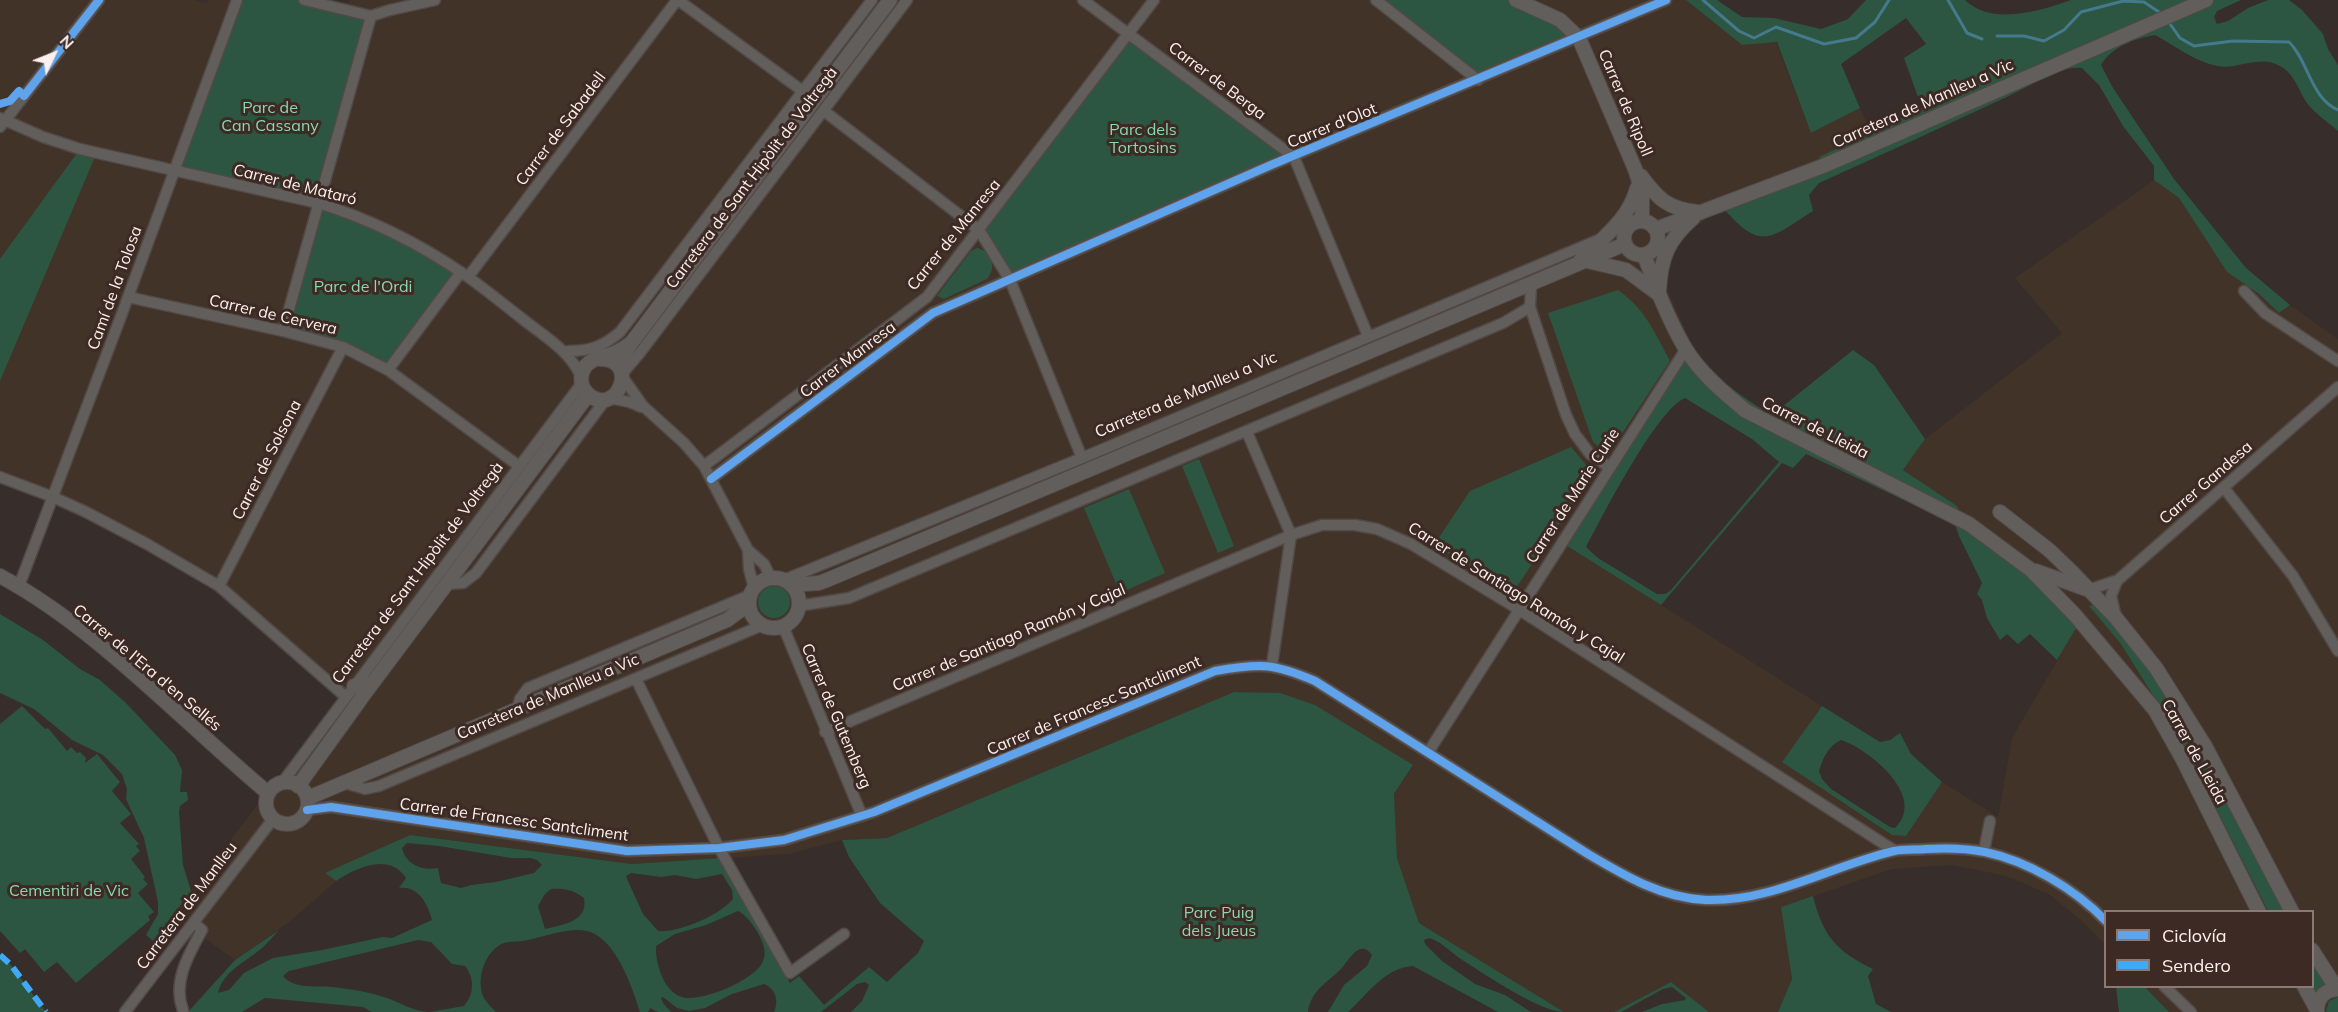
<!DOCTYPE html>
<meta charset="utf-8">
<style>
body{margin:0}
#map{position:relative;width:2338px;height:1012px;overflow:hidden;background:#372d2a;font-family:Mulish,sans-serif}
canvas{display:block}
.legend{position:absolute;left:2104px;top:910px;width:210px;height:78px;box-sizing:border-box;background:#3d2a24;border:2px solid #8a7974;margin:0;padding:8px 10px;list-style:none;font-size:18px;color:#fdf0ec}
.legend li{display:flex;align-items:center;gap:12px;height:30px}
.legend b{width:30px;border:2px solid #8a7974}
.north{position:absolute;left:24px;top:24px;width:60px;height:60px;-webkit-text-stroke:4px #3d2a24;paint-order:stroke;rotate:47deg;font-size:16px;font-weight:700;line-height:24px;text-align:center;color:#fdf0ec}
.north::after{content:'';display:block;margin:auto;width:21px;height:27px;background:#fdf0ec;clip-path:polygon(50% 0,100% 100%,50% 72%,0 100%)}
</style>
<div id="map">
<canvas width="2338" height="1012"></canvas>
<ul class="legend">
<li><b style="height:8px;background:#60a3ed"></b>Ciclovía</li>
<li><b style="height:8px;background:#3fa9f5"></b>Sendero</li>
</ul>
<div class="north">N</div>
</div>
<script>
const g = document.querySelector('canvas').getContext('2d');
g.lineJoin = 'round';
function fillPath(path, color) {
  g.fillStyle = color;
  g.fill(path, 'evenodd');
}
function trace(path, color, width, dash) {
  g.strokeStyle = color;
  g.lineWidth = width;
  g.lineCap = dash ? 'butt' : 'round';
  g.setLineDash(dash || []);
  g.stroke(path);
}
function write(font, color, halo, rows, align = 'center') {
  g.font = font + ' Mulish,sans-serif';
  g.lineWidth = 6;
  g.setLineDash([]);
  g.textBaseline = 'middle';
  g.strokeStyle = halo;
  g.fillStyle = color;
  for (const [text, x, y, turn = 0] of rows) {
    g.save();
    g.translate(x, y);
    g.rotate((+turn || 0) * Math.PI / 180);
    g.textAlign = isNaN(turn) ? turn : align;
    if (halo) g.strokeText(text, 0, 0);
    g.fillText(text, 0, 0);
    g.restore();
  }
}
const industrial = new Path2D(`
 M0,0H194L207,3L208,0H328L347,7L350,0H1686L1742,45L1776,42L1811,133L1860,108L1871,132L1820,157L1826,172L1725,210L1708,218L1681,236L1670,252L1664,282L1693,347L1564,544L1822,706L1783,762L1892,834L1906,836L1942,782L1998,817L2012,738L2078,625L2023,573L1969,531L1957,506L1903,470L1925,439L2062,333L2015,278L2154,180L2179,198L2227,272L2259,294L2279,313L2290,305L2338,339V1012H2169L2145,987L2312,986V912H2106L2105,945L2085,924L2049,894L2006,876L1952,865L1892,869L1782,907L1792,979L1778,1012H1709L1671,982L1614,1012H1564L1419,923L1397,858L1394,794L1413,766L1280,693L1234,692L887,838L842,840L789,854L632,864L410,835L326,873L336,881L288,923L235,960L172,915L342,696L219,585L147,542L0,477Z`);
const green = new Path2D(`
 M237,0H304L371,16L318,203L348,212L461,272L388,370L343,347L283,331L317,203L176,169Z
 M1376,0H1516L1579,38L1478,80Z
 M1686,0H1717L1742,17L1774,18L1821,29L1848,19L1866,0H1965C1992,26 2040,11 2071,0H2241L2217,11L2214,17L2217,24L2228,21L2248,8L2268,0H2289L2302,10L2323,34L2328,49L2338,65V131C2328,122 2315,114 2307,103C2298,90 2295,74 2280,66C2260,54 2237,70 2217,66C2194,61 2175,46 2155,35C2136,38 2111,47 2101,65L2113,88L2174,179L2246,268L2290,305L2279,313L2259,294L2227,272L2179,198L2154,180V166L2123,126L2099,85L2082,68C2057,66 2033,85 2011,95C1947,125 1883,154 1819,183L1809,195L1813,211C1773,236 1762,253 1725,210L1826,172L1819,157L1922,108L1904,58L1926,44L1906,18L1841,64L1860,108L1811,133L1777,42L1742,45Z
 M1129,34L1294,157L1010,280L979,230Z
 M80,149L97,152L0,381V259Z
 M977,248C992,251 997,268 987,279L944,299L937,296L971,251Z
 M1618,290C1646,310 1655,333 1670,361L1611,450L1605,452L1593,442L1548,313Z
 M1693,347C1714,376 1740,397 1772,415L1853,350L1874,365L1925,439L1903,470L1957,506L1969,531L2023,573L2078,625L2057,660L2030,634L2018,644L2007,634L2000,640L1987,618L1982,600L1977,594L1982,583L1959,536L1955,524L1806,454L1793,468L1782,463L1661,605L1564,544ZM1685,398L1752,439L1779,462L1671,590L1665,594H1657L1598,558L1586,547C1602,517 1657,409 1685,398Z
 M1571,447L1593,473L1518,585L1506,589L1434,545L1470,491Z
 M1199,459L1234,546L1218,553L1182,466Z
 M1129,489L1165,573L1120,593L1084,508Z
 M758 602a16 16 0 1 1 32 0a16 16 0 1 1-32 0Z
 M2097,604L2118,627L2187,722L2286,911H2268L2183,743L2121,644L2089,606Z
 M0,614L43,640L80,669L100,680L126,703L175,755L182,770L180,792H187L188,800L180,806L179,812L183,865L191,891L153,941L146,935L158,914V902L144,838L126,799L127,789L122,774L103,755L72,740L34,709L0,693Z
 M1234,692L1280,693L1315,705L1413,765L1394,794L1397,858L1419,923L1564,1012C1540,1012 1486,975 1464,961C1452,954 1443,942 1429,938L1424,940L1425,944L1442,961L1475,984L1505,995L1531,1012H1498L1413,966C1384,968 1368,994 1348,1012H1328L1344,985L1367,966L1372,955C1360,938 1349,960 1341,969C1327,983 1311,990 1308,1012H851L862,1001L869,985L865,982L857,984L821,1012H774C779,1001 776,989 764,984L732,994L705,1008L689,1011L677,1008L663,997L661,998L663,1003L671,1012H658L650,1008L648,1012H640C632,987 619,948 595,934C575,923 543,938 523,941C517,942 510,941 504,943C485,950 475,980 484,998C487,1003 492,1008 496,1012H430L464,1006C474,995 475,978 465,966L452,964L431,942L418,940L289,971L283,976C295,990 315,985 332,987C350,989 370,992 387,998C401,1003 411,1010 427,1012H372L363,1007L265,998L242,1012H188L235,960L279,930C273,936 268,943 262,948C246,962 223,971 218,993L229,990L244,973L273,958L322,950L383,937L392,938L432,920C428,904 418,885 399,888L406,878C389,852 356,868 336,881L325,873L410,835L632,864L721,858L790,983L799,976L824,1005L869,967L887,982L918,953L924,941L880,903L849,857L842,840L887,838ZM407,843L439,846L511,858H530L537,860L542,865L534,873L496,882L471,885L461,888L441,883L438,868C423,871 406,865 402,848ZM631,873L661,877L675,875L696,879L722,874L732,890L733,899C720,915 679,933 658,931L643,914L628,881L626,876ZM551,889C564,888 574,890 584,898C589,922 561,925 545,929L538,906L545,894ZM738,911C747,916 754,926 759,935C763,943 767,952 763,961C756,980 700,1003 682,997C664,992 655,963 656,946L675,934L706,925Z
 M22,706L45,729L48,728L67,751L71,747L77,753L80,752L86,758L85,763L97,754L120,782L112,791L131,814L120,823L139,844L136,846L140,851L131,859L145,877L143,879L148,884L138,893L154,912L148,916L150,920L76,983L57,962L44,972L25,949L20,953L0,931V724Z
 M1822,706L1880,742L1890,740L1900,733L1911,754L1942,782L1906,836L1892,835L1782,762ZM1841,740C1869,749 1928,797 1895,828L1890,827L1831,789L1822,779L1819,771C1823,758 1828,746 1841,740Z
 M1813,896C1823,936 1836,951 1873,969L1868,976L1876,1004L1891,1012H1778L1792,979L1781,907Z
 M0,955L11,965L46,1012H0Z
 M2313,958L2329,984L2315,996L2311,987L2312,986Z
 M1671,982L1709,1012H1642L1662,1004L1685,1000L1686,998L1672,987L1663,989L1621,1012H1614Z
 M2116,987H2145L2169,1012H2119Z
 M2338,997V1012H2326L2329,1001Z`);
const stream = new Path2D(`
 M1703,0L1739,31L1754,38L1776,27L1824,44L1856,38L1875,22L1889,0
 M1948,0L1967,33L1982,39
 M2168,21L2180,38L2194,46L2233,41L2289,42C2308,60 2311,99 2338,110
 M1997,36H2024L2044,41L2064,30L2081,12L2123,1L2144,2L2162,14`);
const minor = new Path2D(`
 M304,0L371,16L390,10L435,0
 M678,0L804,92
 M1083,0L1294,157L1368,336
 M1376,0L1478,80
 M824,111L979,230L1010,280L1082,458
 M0,118L43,137L80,149L318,203C370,219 420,244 465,275C484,288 502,303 520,317C541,334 571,351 581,377
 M0,127L99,0
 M468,277L677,0
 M1531,284L1530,307L1566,415L1575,434L1590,454L1609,467
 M2244,291L2265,313L2338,361
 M128,297L283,331L343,347L388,370L519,466
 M283,331L371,16
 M569,351C590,351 604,346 620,332L872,0
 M388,370L461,272
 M622,374L639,354L907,0
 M622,376L643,406L684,443L704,466L748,550L764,564L771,578
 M609,398L629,402L641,407
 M1247,432L1291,535L1272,665
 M704,466L927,297L1154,0
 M0,477L53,497L86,512L147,544L219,586L346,697
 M711,479L933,313L1271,165L1666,0
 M2224,488L2293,576L2338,651
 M748,550L749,569L754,588
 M784,580L1082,458L1598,240
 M446,584L463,583L476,573L606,399
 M19,586L120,319L237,0
 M219,586L343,347
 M2088,590L2118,580L2338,387
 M798,606L849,598L1503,323L1530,307
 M2116,617L2111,596L2117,581
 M783,626L862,816
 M636,679L719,848L790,973L844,934
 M517,710L520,699L528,688L750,595
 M825,732L1291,535L1322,525H1355L1377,529L1411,544L1518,609L1895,851
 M1429,751L1686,349
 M282,783L582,383
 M345,783L365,789L379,786L763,625
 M307,810L331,807L627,851L719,848L784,840L874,812L1215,671C1260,663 1273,663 1315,681L1588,854C1625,876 1662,898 1706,900C1772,902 1831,866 1894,851C1904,849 1916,850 1926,849C1945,848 1965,848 1985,852C2028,861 2075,889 2106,921
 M1984,851L1990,821
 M2164,986L2191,1012
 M183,1010C172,982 189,954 202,930L194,923
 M125,1012L273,819`);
const tertiary = new Path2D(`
 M1516,0L1560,20L1579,38L1635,169L1642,191V220
 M1641,176C1658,199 1668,209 1698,212
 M1624 238a17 17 0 1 1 34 0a17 17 0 1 1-34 0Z
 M1656,229L1823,166L2206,0
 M1644,255C1656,287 1668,319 1685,348C1700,373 1724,393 1746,411L1969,524L2031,570L2075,615L2155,710L2182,758L2259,912
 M1580,261C1603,237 1628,221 1637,188
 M1587,261L1626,270L1657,293
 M1659,290C1661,257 1668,240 1693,218
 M600,359C641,359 617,418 589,395C578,386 579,370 590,362C602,354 614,357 628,345
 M621,371L624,354L632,342L890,0
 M2000,512L2049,550L2072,572L2116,618L2156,668L2205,746L2292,912
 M2036,571L2086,589
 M0,576C97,628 183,722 268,793
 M749 603a25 25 0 1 1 50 0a25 25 0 1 1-50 0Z
 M791,585L819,583L827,580L1625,244
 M354,686L372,683
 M266 803a21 21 0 1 1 42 0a21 21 0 1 1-42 0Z
 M298,786L365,693L588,395
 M308,798L727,620L742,609L749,600
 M2312,950L2337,989
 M2304,986L2317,1010
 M2317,1012C2317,998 2324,990 2338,989`);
const quiet = new Path2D(`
 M0,955L11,965L46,1012`);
const cycleway = new Path2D(`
 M0,104L10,101L19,91L24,96L99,0
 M711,479L933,313L1271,165L1666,0
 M307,810L331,807L627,851L719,848L784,840L874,812L1215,671C1260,663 1273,663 1315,681L1588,854C1625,876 1662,898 1706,900C1772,902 1831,866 1894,851C1904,849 1916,850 1926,849C1945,848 1965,848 1985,852C2028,861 2075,889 2106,921`);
const streetNames = [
 ["Carrer de Berga",1217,81,37],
 ["Carrer de Ripoll",1625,103,67],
 ["Carretera de Manlleu a Vic",1923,104,-24],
 ["Carrer d'Olot",1332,126,-22],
 ["Carrer de Sabadell",561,129,-53],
 ["Carretera de Sant Hipòlit de Voltregà",752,178,-53],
 ["Carrer de Mataró",295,185,14],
 ["Carrer de Manresa",954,235,-51],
 ["Camí de la Tolosa",115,288,-70],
 ["Carrer de Cervera",273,315,13],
 ["Carrer Manresa",848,360,-37],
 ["Carretera de Manlleu a Vic",1186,395,-23],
 ["Carrer de Lleida",1815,428,27],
 ["Carrer de Solsona",267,460,-63],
 ["Carrer Gandesa",2206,483,-41],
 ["Carrer de Marie Curie",1573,496,-57],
 ["Carretera de Sant Hipòlit de Voltregà",418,573,-53],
 ["Carrer de Santiago Ramón y Cajal",1516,593,32],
 ["Carrer de Santiago Ramón y Cajal",1009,638,-23],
 ["Carrer de l'Era d'en Sellés",147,668,40],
 ["Carretera de Manlleu a Vic",548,697,-23],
 ["Carrer de Francesc Santcliment",1094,706,-23],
 ["Carrer de Gutemberg",836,716,67],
 ["Carrer de Lleida",2194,752,61],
 ["Carrer de Francesc Santcliment",514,820,8],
 ["Carretera de Manlleu",187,906,-53]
];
const parkNames = [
 ["Parc de",270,108],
 ["Can Cassany",270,126],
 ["Parc dels",1143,130],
 ["Tortosins",1143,148],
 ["Parc de l'Ordi",363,287],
 ["Cementiri de Vic",69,891],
 ["Parc Puig",1219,913],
 ["dels Jueus",1219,931]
];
fillPath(industrial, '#413327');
fillPath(green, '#2c5641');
trace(stream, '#447a8c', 3);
trace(minor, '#524946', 13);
trace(tertiary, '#524946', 16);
trace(minor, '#625e5c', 10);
trace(tertiary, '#625e5c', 14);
trace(quiet, '#3fa9f5', 6, [12, 6]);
trace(cycleway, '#60a3ed', 8);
write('16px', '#fdf0ec', '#3d2a24', streetNames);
write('16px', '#87d9b0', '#3d2a24', parkNames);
</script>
